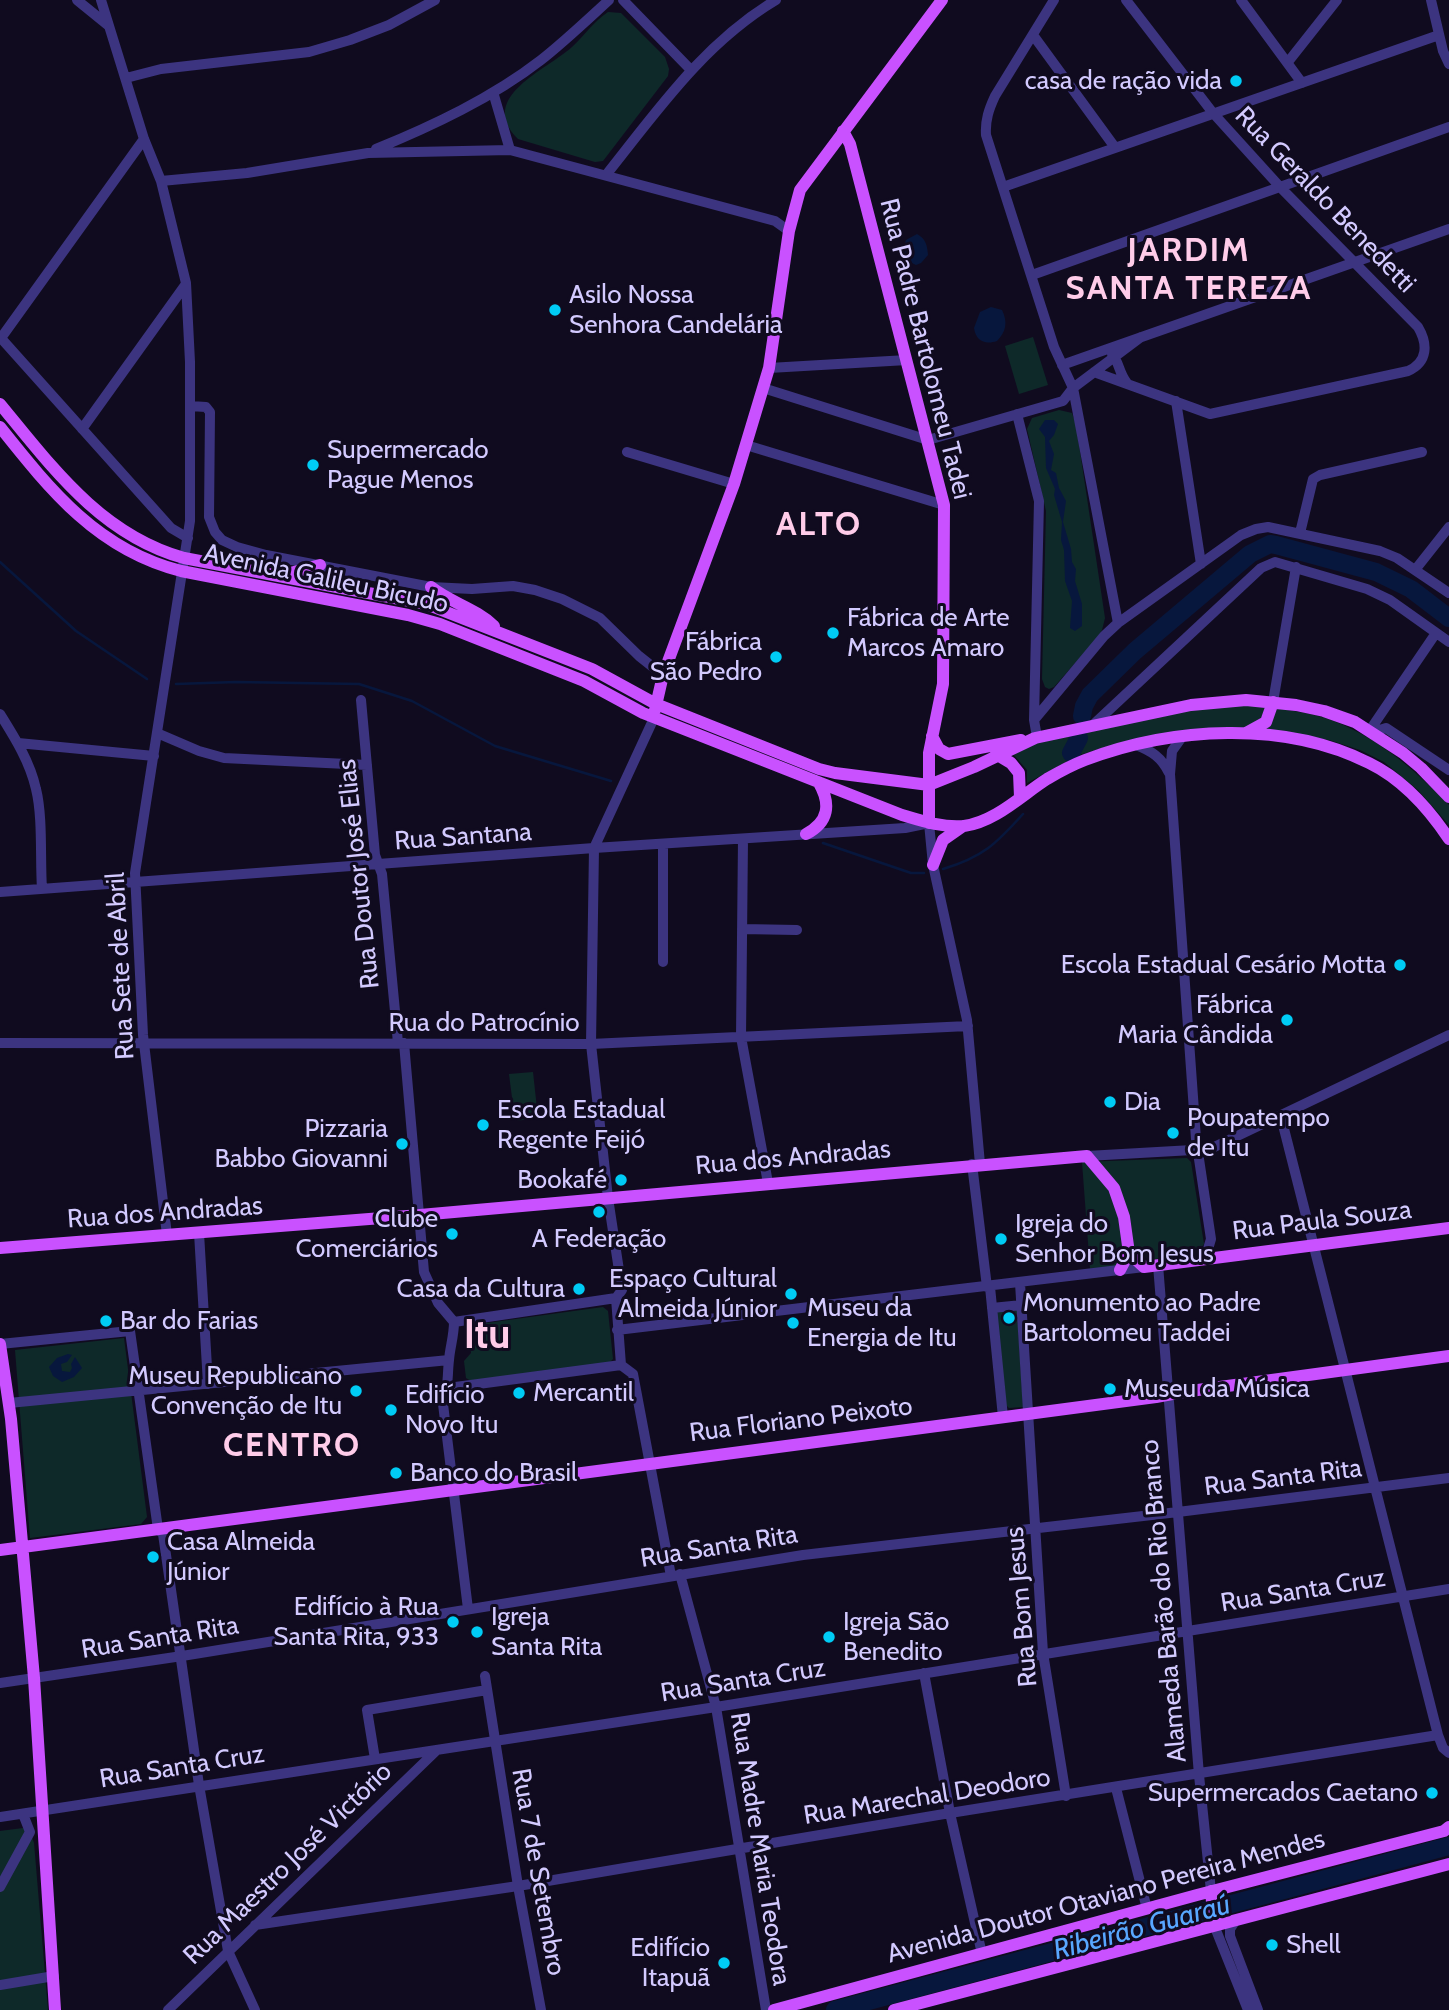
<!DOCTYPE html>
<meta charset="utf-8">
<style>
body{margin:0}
canvas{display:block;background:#100b1f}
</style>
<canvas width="1449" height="2010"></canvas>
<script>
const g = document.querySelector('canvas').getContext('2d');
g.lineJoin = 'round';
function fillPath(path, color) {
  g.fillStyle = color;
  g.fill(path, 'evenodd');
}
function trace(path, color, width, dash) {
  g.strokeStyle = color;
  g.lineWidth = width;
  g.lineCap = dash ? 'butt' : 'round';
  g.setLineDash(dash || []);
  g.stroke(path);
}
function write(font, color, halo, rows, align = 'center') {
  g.font = font + ' Cabin,sans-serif';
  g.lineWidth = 6;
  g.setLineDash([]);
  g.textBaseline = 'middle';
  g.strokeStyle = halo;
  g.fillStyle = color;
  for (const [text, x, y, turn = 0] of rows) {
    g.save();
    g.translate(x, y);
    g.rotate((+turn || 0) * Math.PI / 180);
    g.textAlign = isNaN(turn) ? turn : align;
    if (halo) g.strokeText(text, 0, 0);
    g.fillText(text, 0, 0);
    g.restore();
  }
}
const green = new Path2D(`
 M608,12L621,13L665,57L669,69L668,76L603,161L595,162L518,139C476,97 547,70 572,47C584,36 594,21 608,12Z
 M1033,337L1048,385L1019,394L1005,346Z
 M1059,410L1072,413L1076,425L1105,618L1102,630L1097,638L1054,687L1049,689L1045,687L1042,679L1046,511L1027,429L1032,418Z
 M1244,705C1271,708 1299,710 1325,718C1374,734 1414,769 1449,805V825L1418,790L1384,762L1360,750L1329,740L1255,728L1103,748L1079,755L1027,783V770L1013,754L1038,742L1198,707Z
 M533,1072L538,1118L515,1121L509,1074Z
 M1187,1158L1191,1162L1204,1244L1198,1252L1149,1260L1137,1250L1123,1252L1117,1266L1090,1269L1082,1162Z
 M603,1307L608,1311L613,1359L608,1364L471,1381L466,1378L464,1361L471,1353L469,1329L472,1325Z
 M1017,1310L1023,1407L1009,1408L1006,1405L996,1315L998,1312Z
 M124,1338L147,1517L141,1524L30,1538L15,1350Z
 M23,1828L30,1832L34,1843L48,2010H0V1831Z`);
const water = new Path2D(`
 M917,234C926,239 927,245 928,255L921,263L916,265L908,261L903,249L906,240Z
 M991,307L1002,310C1008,322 1006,332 997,341C985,345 976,341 974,328L980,312Z
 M1045,420H1054L1058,424L1054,435L1049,441L1054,454L1051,470L1056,473L1059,488L1066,501L1063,522L1071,549L1072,562L1076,569L1075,581L1082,604V626L1075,631L1070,628L1072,601L1065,581L1064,550L1061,540L1062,522L1054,495L1055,489L1046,468L1045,437L1039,429Z
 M68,1354L72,1355L67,1362L61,1364L62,1371L70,1372L72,1368L71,1364L75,1357L82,1368L74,1377L62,1382L53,1376L49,1367L57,1358Z`);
const stream = new Path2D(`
 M0,562L76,631L147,679
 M176,684L236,682L359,684L412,701L495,746L611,781
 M823,843L911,873H924
 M943,869C983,857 996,844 1023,814`);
const river = new Path2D(`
 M1082,716L1084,706L1090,695L1135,651L1250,554L1270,544L1276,545L1376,572L1411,589L1449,618
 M1071,753L1079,738
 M835,2010L1449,1846`);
const minor = new Path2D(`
 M77,0L109,26
 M101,0L144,139L161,181L186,283L190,362V521L135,873L143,1035L167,1235
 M623,0L690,69
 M1054,0L995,96C989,109 985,120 986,135L1054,347L1073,388L1118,623
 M1241,0L1302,83
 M1431,0L1443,51L1449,64
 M1033,35L1114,146
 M1288,62L1337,0
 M126,78L161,69L309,52L350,40L389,25L435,0
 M493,92L510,150
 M376,149C432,126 492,98 541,60C564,42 587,20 609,0
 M606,175C657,111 704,43 776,0
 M161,181L247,173L368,153L510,150L775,221L789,231
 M1003,187L1439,35
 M1032,275L1449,127
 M0,337L171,528L188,538
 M1,338L144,139
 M1112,354C1119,361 1119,374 1127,383
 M1062,365L1449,229
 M769,368L907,360
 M1094,372L1210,414L1408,371C1428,362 1428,344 1418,327L1281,188L1213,113L1126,0
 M763,388L928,440L1063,401L1073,388L1141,337
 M1176,401L1201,564
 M190,406L206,407L210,412L209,517L215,532L222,540L237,547L266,555L431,587L472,589L513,586L535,590L562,599L600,618L639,656L663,675
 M1017,414L1039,501L1034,720L1037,737
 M82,429L186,284
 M746,445L944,505
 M627,452L734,484
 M1300,533L1313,479L1320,475L1422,452
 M1415,570L1449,527
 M361,700L375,855L382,874L398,1043
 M1273,702L1296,567
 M0,714C15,738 30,762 36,789C43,817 40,859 42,889
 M1034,720L1104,636L1118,623L1241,535L1256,529L1268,527L1380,551L1397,558L1449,593
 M1094,724L1261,568L1275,562L1367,589L1390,600L1449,642
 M1370,730L1436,633
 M1373,732L1386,728L1449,770
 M157,733L199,751L224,758L367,765
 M1182,737L1172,751L1170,774L1196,1139L1211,1239L1208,1249L1201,1259
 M18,743L154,756
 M1136,745C1152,751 1162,758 1169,773
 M743,839L741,1037L768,1183
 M663,844V962
 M0,892L594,848L905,828L929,823L933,865L967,1020L980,1164
 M742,929L797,930
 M0,1043L591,1044L968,1026
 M404,1043L424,1272L438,1303L454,1322
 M1281,1117L1438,1735L1443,1748L1449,1753
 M1087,1156L1210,1149L1449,1035
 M972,1164L987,1287
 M199,1233L208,1384
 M1158,1265L1199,1775L1211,1891
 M1020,1283L1043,1653L1066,1796
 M990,1287L1003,1417
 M616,1298L622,1290L608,1198L591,1044L594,848L654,718
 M616,1298L621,1365
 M992,1308L1022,1305
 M454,1322C454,1336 450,1347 449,1360C447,1377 449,1387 443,1404L468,1609
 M454,1322L616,1298
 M617,1330L1144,1267
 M0,1344L130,1331L158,1529L163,1534L199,1785L228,1951L255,2010
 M621,1365L633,1374L671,1576
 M448,1388L621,1365
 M9,1403L449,1360
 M680,1574L716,1707L766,2010
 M924,1673L950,1813L982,1954
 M485,1676L518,1886L541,2010
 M0,1683L182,1656L803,1555L1178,1512L1449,1478
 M375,1759L367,1710L487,1690
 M1116,1788L1147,1909
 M0,1817L716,1707L1449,1589
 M0,1887L30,1832L23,1814
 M1236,1920L1230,1929V1936L1258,2010
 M255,1925L518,1886L950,1813L1438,1735
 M1214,1925L1248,2010
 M0,1985L54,1976
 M168,2010L437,1750`);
const major = new Path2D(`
 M843,131L850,144L944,505L943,684L929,753V823
 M0,404C52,467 101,535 184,558L426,604L592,669L656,704L819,769L835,773L929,785L974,767L1035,738L1191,705L1246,700L1296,705L1324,711L1355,722L1403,753L1421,768L1449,797
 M0,427C51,491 98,550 181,571L408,615L440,624L584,681L643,713L902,815C922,821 943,828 964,826C995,822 1022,795 1047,779C1059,772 1072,765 1085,760C1172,727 1284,720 1369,763C1402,779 1429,809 1449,839
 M283,575L320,565
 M431,587C451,603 475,608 494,626
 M655,710L663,675L734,484L769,368L789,231L800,190L942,0
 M1246,733L1266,722L1273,702
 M932,736L939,749L948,754L1021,740
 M996,754L1011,763L1019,773L1020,797
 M806,834C829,822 831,804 819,783
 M933,865L943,840L963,826
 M0,1248L420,1215L1087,1156L1114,1188L1124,1217L1129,1253L1144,1267L1449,1228
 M1120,1270L1129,1253
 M0,1344L11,1419L34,1678L55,2010
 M0,1550L1156,1397L1183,1392L1449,1356
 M1211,1891L1214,1925
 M774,2010L1197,1895L1444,1831L1449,1827
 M894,2010L1449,1864`);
const markers = [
 [1236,81,7,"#00ccf5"],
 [555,310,7,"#00ccf5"],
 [313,465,7,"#00ccf5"],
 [833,633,7,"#00ccf5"],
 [776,657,7,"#00ccf5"],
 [1400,965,7,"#00ccf5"],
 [1287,1020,7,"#00ccf5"],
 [1110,1102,7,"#00ccf5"],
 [483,1125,7,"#00ccf5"],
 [1173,1133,7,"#00ccf5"],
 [402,1144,7,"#00ccf5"],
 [621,1180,7,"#00ccf5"],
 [599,1212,7,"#00ccf5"],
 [452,1234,7,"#00ccf5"],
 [1001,1239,7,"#00ccf5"],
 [579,1289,7,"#00ccf5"],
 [791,1294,7,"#00ccf5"],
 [1009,1318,7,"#00ccf5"],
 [106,1321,7,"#00ccf5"],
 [793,1323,7,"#00ccf5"],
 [1110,1389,7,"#00ccf5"],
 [356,1391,7,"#00ccf5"],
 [519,1393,7,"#00ccf5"],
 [391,1410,7,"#00ccf5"],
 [396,1473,7,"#00ccf5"],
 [153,1557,7,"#00ccf5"],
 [453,1622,7,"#00ccf5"],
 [477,1632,7,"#00ccf5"],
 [829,1637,7,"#00ccf5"],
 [1432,1793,7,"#00ccf5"],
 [1272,1945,7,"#00ccf5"],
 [724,1963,7,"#00ccf5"]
];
const poiNames = [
 ["casa de ração vida",1222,81,"right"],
 ["Asilo Nossa",569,295],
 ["Senhora Candelária",569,325],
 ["Supermercado",327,450],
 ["Pague Menos",327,480],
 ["Fábrica de Arte",847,618],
 ["Marcos Amaro",847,648],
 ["Fábrica",762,642,"right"],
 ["São Pedro",762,672,"right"],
 ["Escola Estadual Cesário Motta",1386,965,"right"],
 ["Fábrica",1273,1005,"right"],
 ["Maria Cândida",1273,1035,"right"],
 ["Dia",1124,1102],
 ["Escola Estadual",497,1110],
 ["Regente Feijó",497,1140],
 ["Poupatempo",1187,1118],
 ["de Itu",1187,1148],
 ["Pizzaria",388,1129,"right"],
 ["Babbo Giovanni",388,1159,"right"],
 ["Bookafé",607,1180,"right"],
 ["Clube",438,1219,"right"],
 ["Comerciários",438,1249,"right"],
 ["Igreja do",1015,1224],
 ["Senhor Bom Jesus",1015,1254],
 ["A Federação",599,1239,"center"],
 ["Espaço Cultural",777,1279,"right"],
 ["Almeida Júnior",777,1309,"right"],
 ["Casa da Cultura",565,1289,"right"],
 ["Monumento ao Padre",1023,1303],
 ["Bartolomeu Taddei",1023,1333],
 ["Museu da",807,1308],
 ["Energia de Itu",807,1338],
 ["Bar do Farias",120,1321],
 ["Museu Republicano",342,1376,"right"],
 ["Convenção de Itu",342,1406,"right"],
 ["Museu da Música",1124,1389],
 ["Mercantil",533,1393],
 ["Edifício",405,1395],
 ["Novo Itu",405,1425],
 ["Banco do Brasil",410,1473],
 ["Casa Almeida",167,1542],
 ["Júnior",167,1572],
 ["Edifício à Rua",439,1607,"right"],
 ["Santa Rita, 933",439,1637,"right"],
 ["Igreja",491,1617],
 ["Santa Rita",491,1647],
 ["Igreja São",843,1622],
 ["Benedito",843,1652],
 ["Supermercados Caetano",1418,1793,"right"],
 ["Shell",1286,1945],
 ["Edifício",710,1948,"right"],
 ["Itapuã",710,1978,"right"]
];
const streetNames = [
 ["Rua Geraldo Benedetti",1325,200,46],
 ["Rua Padre Bartolomeu Tadei",925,349,76],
 ["Avenida Galileu Bicudo",326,579,12],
 ["Rua Santana",463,837,-4],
 ["Rua Doutor José Elias",359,874,-96],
 ["Rua Sete de Abril",121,966,-93],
 ["Rua do Patrocínio",484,1023],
 ["Rua dos Andradas",793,1158,-5],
 ["Rua dos Andradas",165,1213,-4],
 ["Rua Paula Souza",1322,1221,-7],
 ["Rua Floriano Peixoto",801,1420,-7],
 ["Rua Santa Rita",1283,1478,-7],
 ["Rua Santa Rita",719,1547,-9],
 ["Rua Santa Cruz",1303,1591,-9],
 ["Alameda Barão do Rio Branco",1164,1601,-95],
 ["Rua Bom Jesus",1022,1607,-95],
 ["Rua Santa Rita",160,1638,-9],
 ["Rua Santa Cruz",743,1681,-9],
 ["Rua Santa Cruz",182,1767,-9],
 ["Rua Marechal Deodoro",927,1797,-9],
 ["Rua Madre Maria Teodora",760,1849,81],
 ["Rua Maestro José Victório",288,1864,-44],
 ["Rua 7 de Setembro",538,1872,80],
 ["Avenida Doutor Otaviano Pereira Mendes",1106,1897,-15]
];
const waterNames = [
 ["Ribeirão Guaraú",1142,1928,-15]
];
const districtNames = [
 ["JARDIM",1189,251],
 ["SANTA TEREZA",1189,289],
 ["ALTO",819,525],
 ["CENTRO",292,1446]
];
const townNames = [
 ["Itu",487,1336]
];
fillPath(green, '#0e2929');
fillPath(water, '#07173d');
trace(stream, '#07173d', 2.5);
trace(river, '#07173d', 18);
trace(minor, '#3c3480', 10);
trace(major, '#c951ff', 12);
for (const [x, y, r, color] of markers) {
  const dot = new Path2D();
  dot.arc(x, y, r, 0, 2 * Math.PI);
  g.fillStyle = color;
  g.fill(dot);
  trace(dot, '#100b1f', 2.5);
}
write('26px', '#d3caff', '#100b1f', poiNames, 'left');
write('26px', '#d3caff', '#100b1f', streetNames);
write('italic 28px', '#58a7ff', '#100b1f', waterNames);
g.letterSpacing = '2px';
write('bold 33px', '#ffcce9', '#100b1f', districtNames);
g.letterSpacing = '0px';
write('bold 40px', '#ffcce9', '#100b1f', townNames);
</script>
